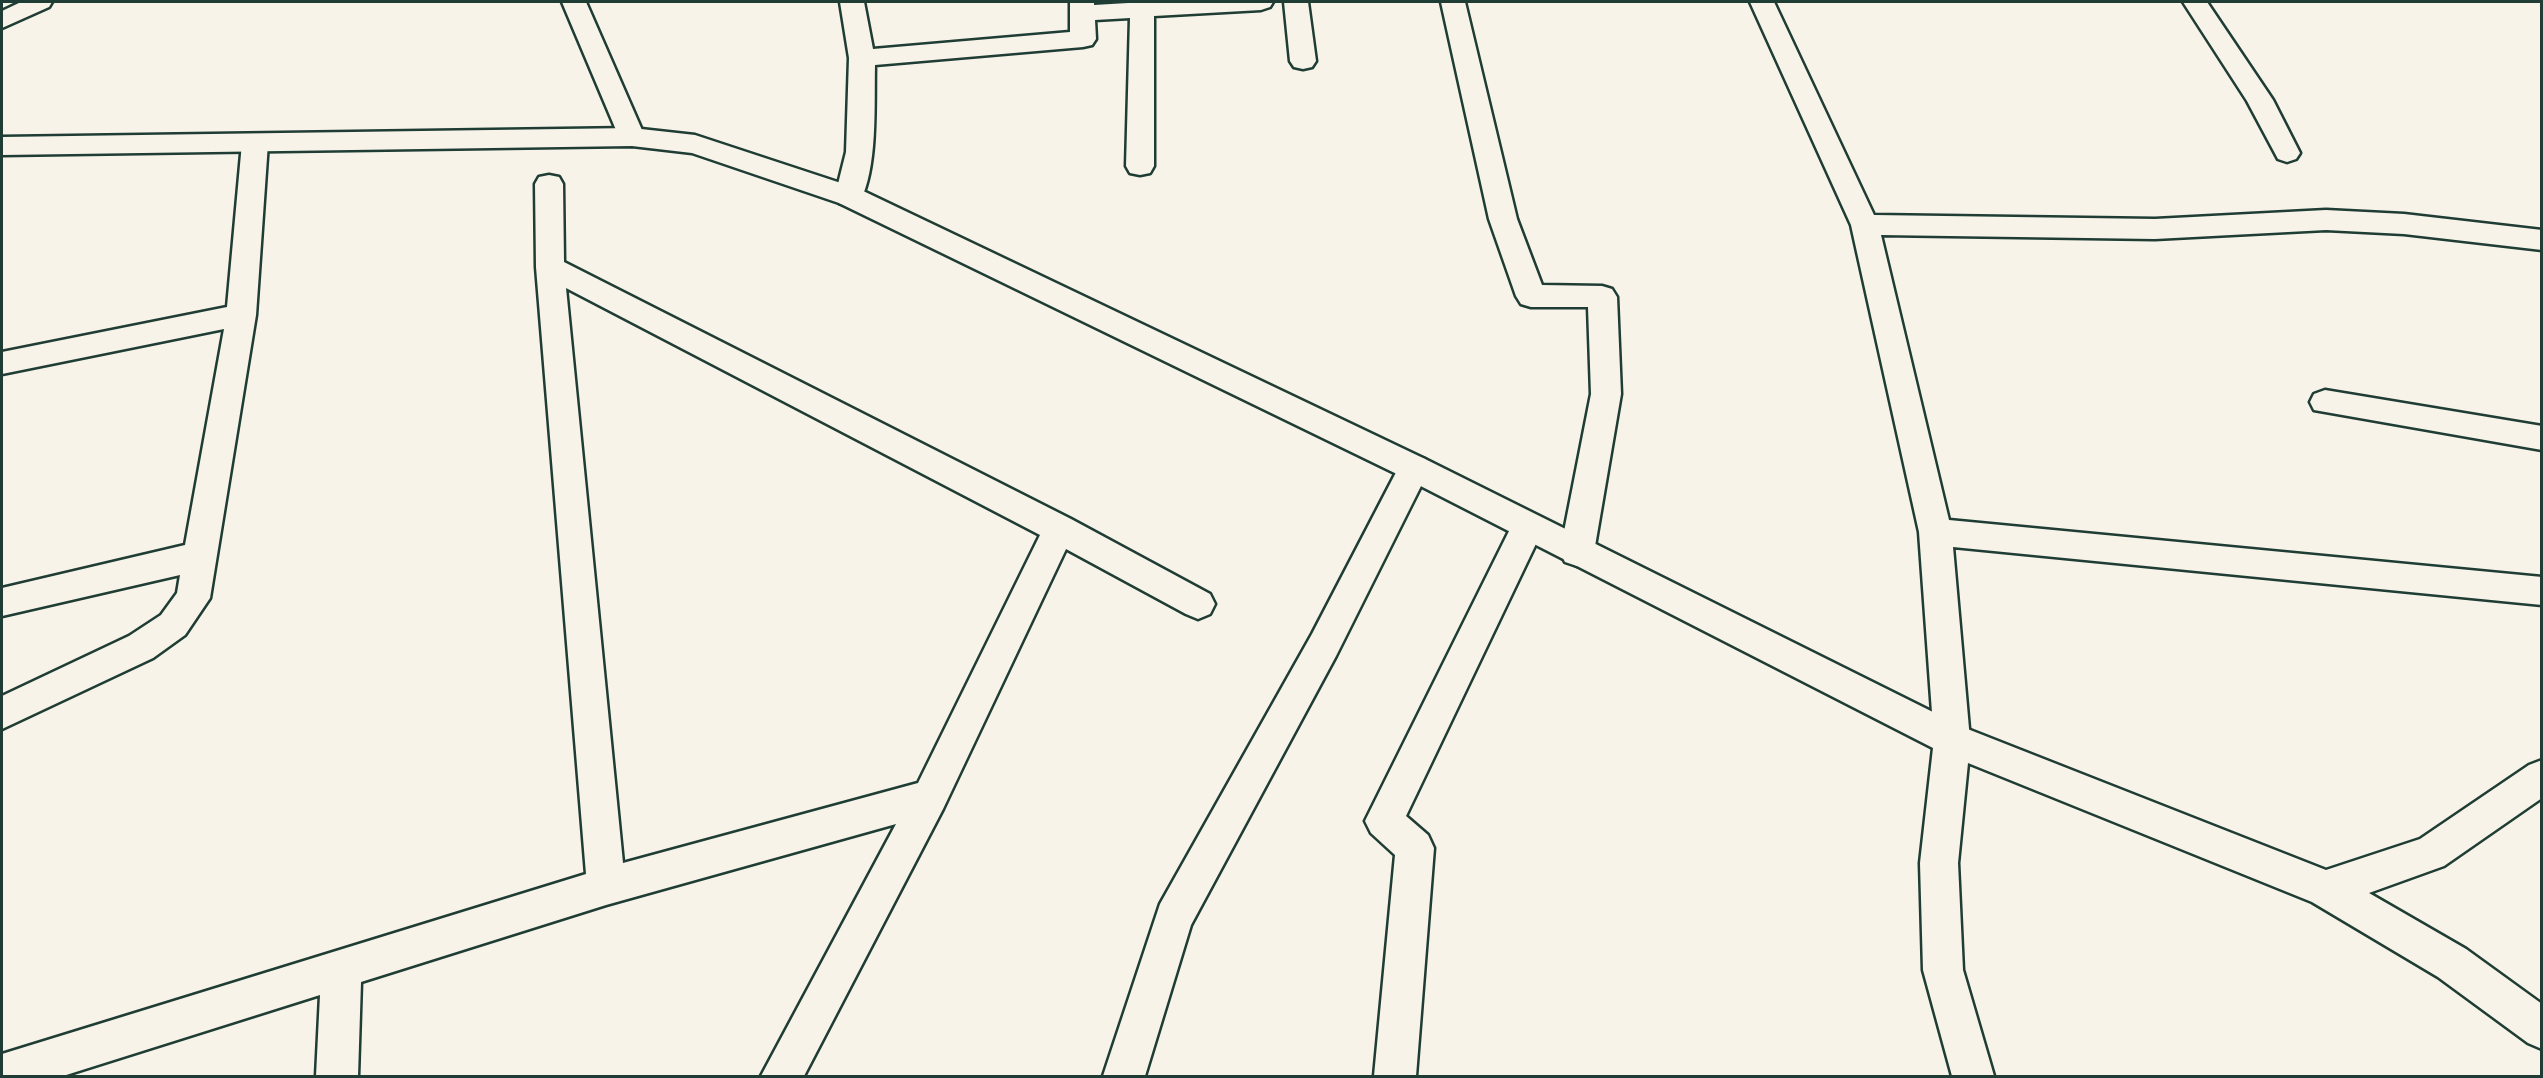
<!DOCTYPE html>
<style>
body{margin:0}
#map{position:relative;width:2543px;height:1078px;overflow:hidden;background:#f7f3e8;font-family:Delius,sans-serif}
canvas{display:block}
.frame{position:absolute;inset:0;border:3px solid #1f3d34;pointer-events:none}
</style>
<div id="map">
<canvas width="2543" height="1078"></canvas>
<div class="frame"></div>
</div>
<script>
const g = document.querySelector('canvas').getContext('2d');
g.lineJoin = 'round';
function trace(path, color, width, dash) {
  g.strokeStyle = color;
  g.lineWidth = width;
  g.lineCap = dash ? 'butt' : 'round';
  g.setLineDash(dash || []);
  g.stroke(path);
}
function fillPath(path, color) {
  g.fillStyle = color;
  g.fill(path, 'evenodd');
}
const minor = new Path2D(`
 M21,2H52L49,7L2,28V11Z
 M562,2H586L645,137L641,143L632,146L623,143L619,137Z
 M840,2H864L873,49L1070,32V2H1094V5L1145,2H1273L1270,7L1261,10L1154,16V166L1150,173L1140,175L1130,173L1126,166L1130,18L1095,20L1096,39L1092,45L1083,47L875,65C874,103 878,170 859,203L849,206L839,203L835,196L846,152L849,58Z
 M1284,2H1308L1316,61L1312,67L1303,69L1294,67L1290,61Z
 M1441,2H1465L1517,219L1542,285L1602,286L1612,289L1617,297L1621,394L1594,552L1589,562L1577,566L1565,562L1560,552L1591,394L1588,307H1531L1521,304L1516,296L1489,219Z
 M1750,2H1774L1874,215L2155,219L2326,210L2404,214L2542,230V250L2404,234L2326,230L2155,239L1881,235L1949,520L2542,577V605L1953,547L1970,740L1965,752L1952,756L1939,752L1934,740L1919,532L1851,225Z
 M2183,2H2207L2273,100L2300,153L2296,159L2287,162L2278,159L2247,101Z
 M255,134L264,137L268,143L256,315L210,598L185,635L153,658L2,729V696L129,636L161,615L177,593L180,575L2,616V588L185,545L224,329L2,374V352L227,307L242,143L246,137Z
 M549,175L559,177L563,184L564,262L1071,519L1210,594L1215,604L1210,614L1198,619L1186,614L1066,549L943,809L804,1076H761L896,824L606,905L361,982L358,1076H316L320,995L63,1076H2V1054L586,874L536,267L535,184L539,177ZM566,288L1040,535L918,783L623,863Z
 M2325,390L2542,426V450L2314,410L2310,402L2314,394Z
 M1414,455L1425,459L1430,468L1336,656L1191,925L1145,1076H1103L1160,904L1312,634L1403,459Z
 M1528,513L1540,517L1544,527L1406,816L1428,835L1434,848L1416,1076H1374L1395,855L1371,833L1365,821L1516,517Z`);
const tertiary = new Path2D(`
 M632,128L695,135L859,189L1425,459L1965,728L2326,870L2420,839L2529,765L2542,760V798L2444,866L2369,893L2466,949L2542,1004V1049L2528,1043L2438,977L2312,902L1968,763L1958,863L1963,970L1994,1076H1952L1923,970L1920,863L1933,748L1403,477L839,203L692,153L632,146L2,155V137Z`);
trace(minor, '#1f3d34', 5);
trace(tertiary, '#1f3d34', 5);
fillPath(minor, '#f7f3e8');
fillPath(tertiary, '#f7f3e8');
</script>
